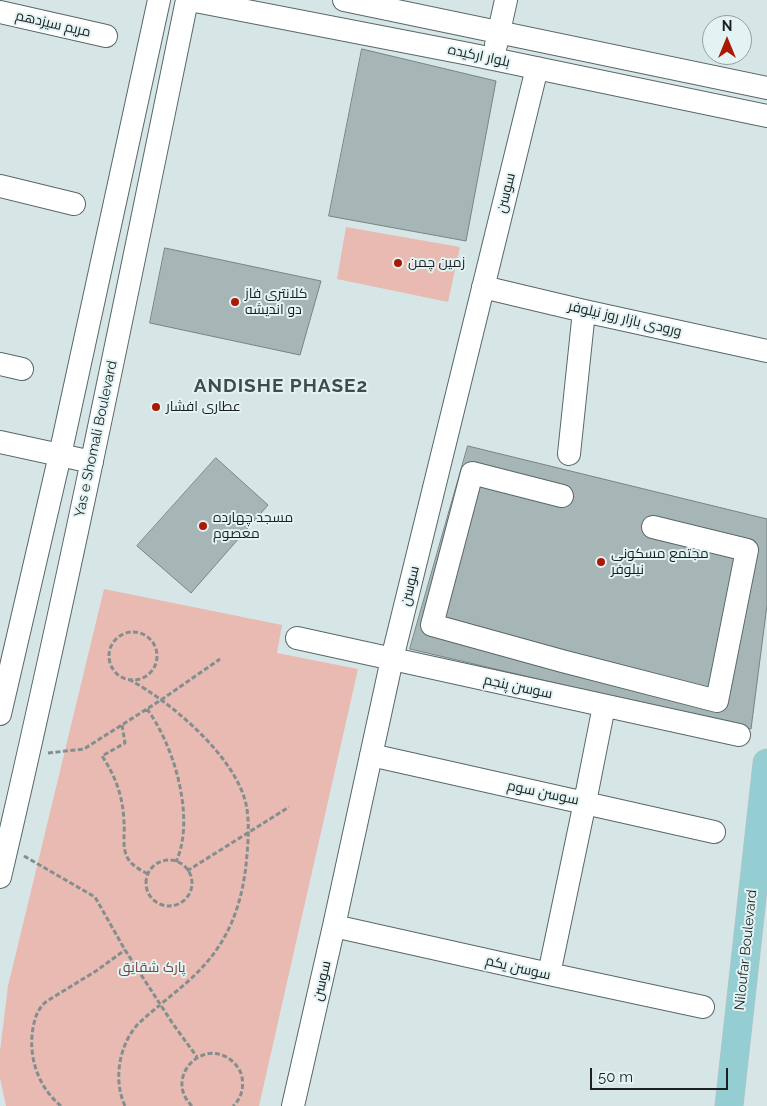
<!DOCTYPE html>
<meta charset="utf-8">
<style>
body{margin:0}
#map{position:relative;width:767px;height:1106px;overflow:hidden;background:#d6e6e7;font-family:Raleway,sans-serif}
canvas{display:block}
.north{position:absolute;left:702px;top:15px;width:50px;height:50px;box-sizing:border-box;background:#e3f3f4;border:1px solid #939f9f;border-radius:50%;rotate:0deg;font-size:14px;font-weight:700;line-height:20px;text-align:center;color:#1a2020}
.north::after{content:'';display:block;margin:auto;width:18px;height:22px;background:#aa1a02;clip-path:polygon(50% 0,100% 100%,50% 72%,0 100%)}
.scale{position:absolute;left:590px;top:1068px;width:138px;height:22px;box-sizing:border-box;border:2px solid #1a2020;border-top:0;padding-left:6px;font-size:15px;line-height:18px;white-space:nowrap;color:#1a2020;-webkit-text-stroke:4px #e3f3f4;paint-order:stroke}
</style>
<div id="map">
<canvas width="767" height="1106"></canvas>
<div class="north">N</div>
<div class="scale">50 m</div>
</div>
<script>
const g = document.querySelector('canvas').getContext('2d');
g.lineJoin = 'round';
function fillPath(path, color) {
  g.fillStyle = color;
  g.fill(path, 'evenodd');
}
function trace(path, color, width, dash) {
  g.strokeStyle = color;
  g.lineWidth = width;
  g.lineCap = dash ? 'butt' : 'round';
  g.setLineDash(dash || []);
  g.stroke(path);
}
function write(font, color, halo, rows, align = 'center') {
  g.font = font + ' Raleway,Cairo,sans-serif';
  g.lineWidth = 4;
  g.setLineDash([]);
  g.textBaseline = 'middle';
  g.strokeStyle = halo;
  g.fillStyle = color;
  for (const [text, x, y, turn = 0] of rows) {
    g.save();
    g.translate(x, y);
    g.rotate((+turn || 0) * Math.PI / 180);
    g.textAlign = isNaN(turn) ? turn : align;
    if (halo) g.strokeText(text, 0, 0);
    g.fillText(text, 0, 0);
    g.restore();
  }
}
const green = new Path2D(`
 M346,227L460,247L448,302L337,279Z
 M104,589L282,625L277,653L358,669L259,1106H6L0,1078V1051L8,986Z`);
const building = new Path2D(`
 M362,49L496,81L466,241L329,216Z
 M165,248L321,281L300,355L150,323Z
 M468,446L767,519V605L751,729L410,649Z
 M216,458L268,505L191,593L137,546Z`);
const path = new Path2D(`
 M109 656a24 24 0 1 1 48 0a24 24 0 1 1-48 0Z
 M147,709C172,743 191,804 181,847C180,852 178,857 176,862
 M122,725L125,743L102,756C116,777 123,797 124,822C125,833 122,847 127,857C131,865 140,870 148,874
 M48,753L84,749L161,700L220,659
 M24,856L95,897L125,950L173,1024L197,1057
 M146 883a23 23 0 1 1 46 0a23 23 0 1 1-46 0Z
 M187,871L289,807
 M61,1106C38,1087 28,1057 33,1028C35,1017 38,1008 47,1001L96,971L125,950
 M125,1106C113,1080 119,1046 137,1025C165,998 197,980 219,946C235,922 243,893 246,865C248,845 250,823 246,804C235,756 171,702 130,680
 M192,1106C163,1078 203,1036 232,1061C237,1065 241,1071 242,1077C244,1088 241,1099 233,1106`);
const minor = new Path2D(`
 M190,0L469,54L767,116
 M344,0L767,88
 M0,12L106,36
 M496,45L506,0
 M0,186L74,204
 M483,287L584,311L767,351
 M0,364L22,369
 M0,442L92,462
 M569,454L584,311
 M562,496L472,473L432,625L562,661L717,701L747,550L653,527
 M297,638L739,735
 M0,714L60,455L159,0
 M371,755L714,832
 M0,877C68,586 127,293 187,0
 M334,926L549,974L703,1007
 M549,974L585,802L604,706
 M293,1106L334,926L392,659L537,68`);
const major = new Path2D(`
 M729,1106L767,763`);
const markers = [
 [398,263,5,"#aa1a02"],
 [235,302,5,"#aa1a02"],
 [156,407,5,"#aa1a02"],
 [203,526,5,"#aa1a02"],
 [601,562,5,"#aa1a02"]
];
const streetNames = [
 ["مریم سیزدهم",53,24,13],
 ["بلوار ارکیده",479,56,12],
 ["سوسن",506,193,-76],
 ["ورودی بازار روز نیلوفر",625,319,13],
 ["Yas e Shomali Boulevard",96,439,-78],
 ["سوسن",410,586,-76],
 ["سوسن پنجم",518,687,12],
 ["سوسن سوم",543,793,12],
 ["Niloufar Boulevard",746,950,-84],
 ["سوسن یکم",518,968,13],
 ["سوسن",322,981,-77]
];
const poiNames = [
 ["زمین چمن",408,263],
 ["کلانتری فاز",245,294],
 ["دو اندیشه",245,310],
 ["عطاری افشار",166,407],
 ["مسجد چهارده",213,518],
 ["معصوم",213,534],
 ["مجتمع مسکونی",611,554],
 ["نیلوفر",611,570]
];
const parkNames = [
 ["پارک شقایق",152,968]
];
const districtNames = [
 ["ANDISHE PHASE2",281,386]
];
fillPath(green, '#e8bab1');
fillPath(building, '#a6b5b6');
trace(building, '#768485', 1);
trace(minor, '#596768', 24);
trace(major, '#bfc1c1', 29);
trace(path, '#838f8f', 3, [5, 2.5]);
trace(minor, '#fff', 22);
trace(major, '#95ced2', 28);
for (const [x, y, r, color] of markers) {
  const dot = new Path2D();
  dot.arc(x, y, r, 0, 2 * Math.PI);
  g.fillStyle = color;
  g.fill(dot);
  trace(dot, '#e3f3f4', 2);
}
write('14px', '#1a2020', '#e3f3f4', streetNames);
write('14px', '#1a2020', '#e3f3f4', poiNames, 'left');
write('14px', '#7e4237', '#e3f3f4', parkNames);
g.letterSpacing = '1px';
write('bold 19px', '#3f4c4d', '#e3f3f4', districtNames);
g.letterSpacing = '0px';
</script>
